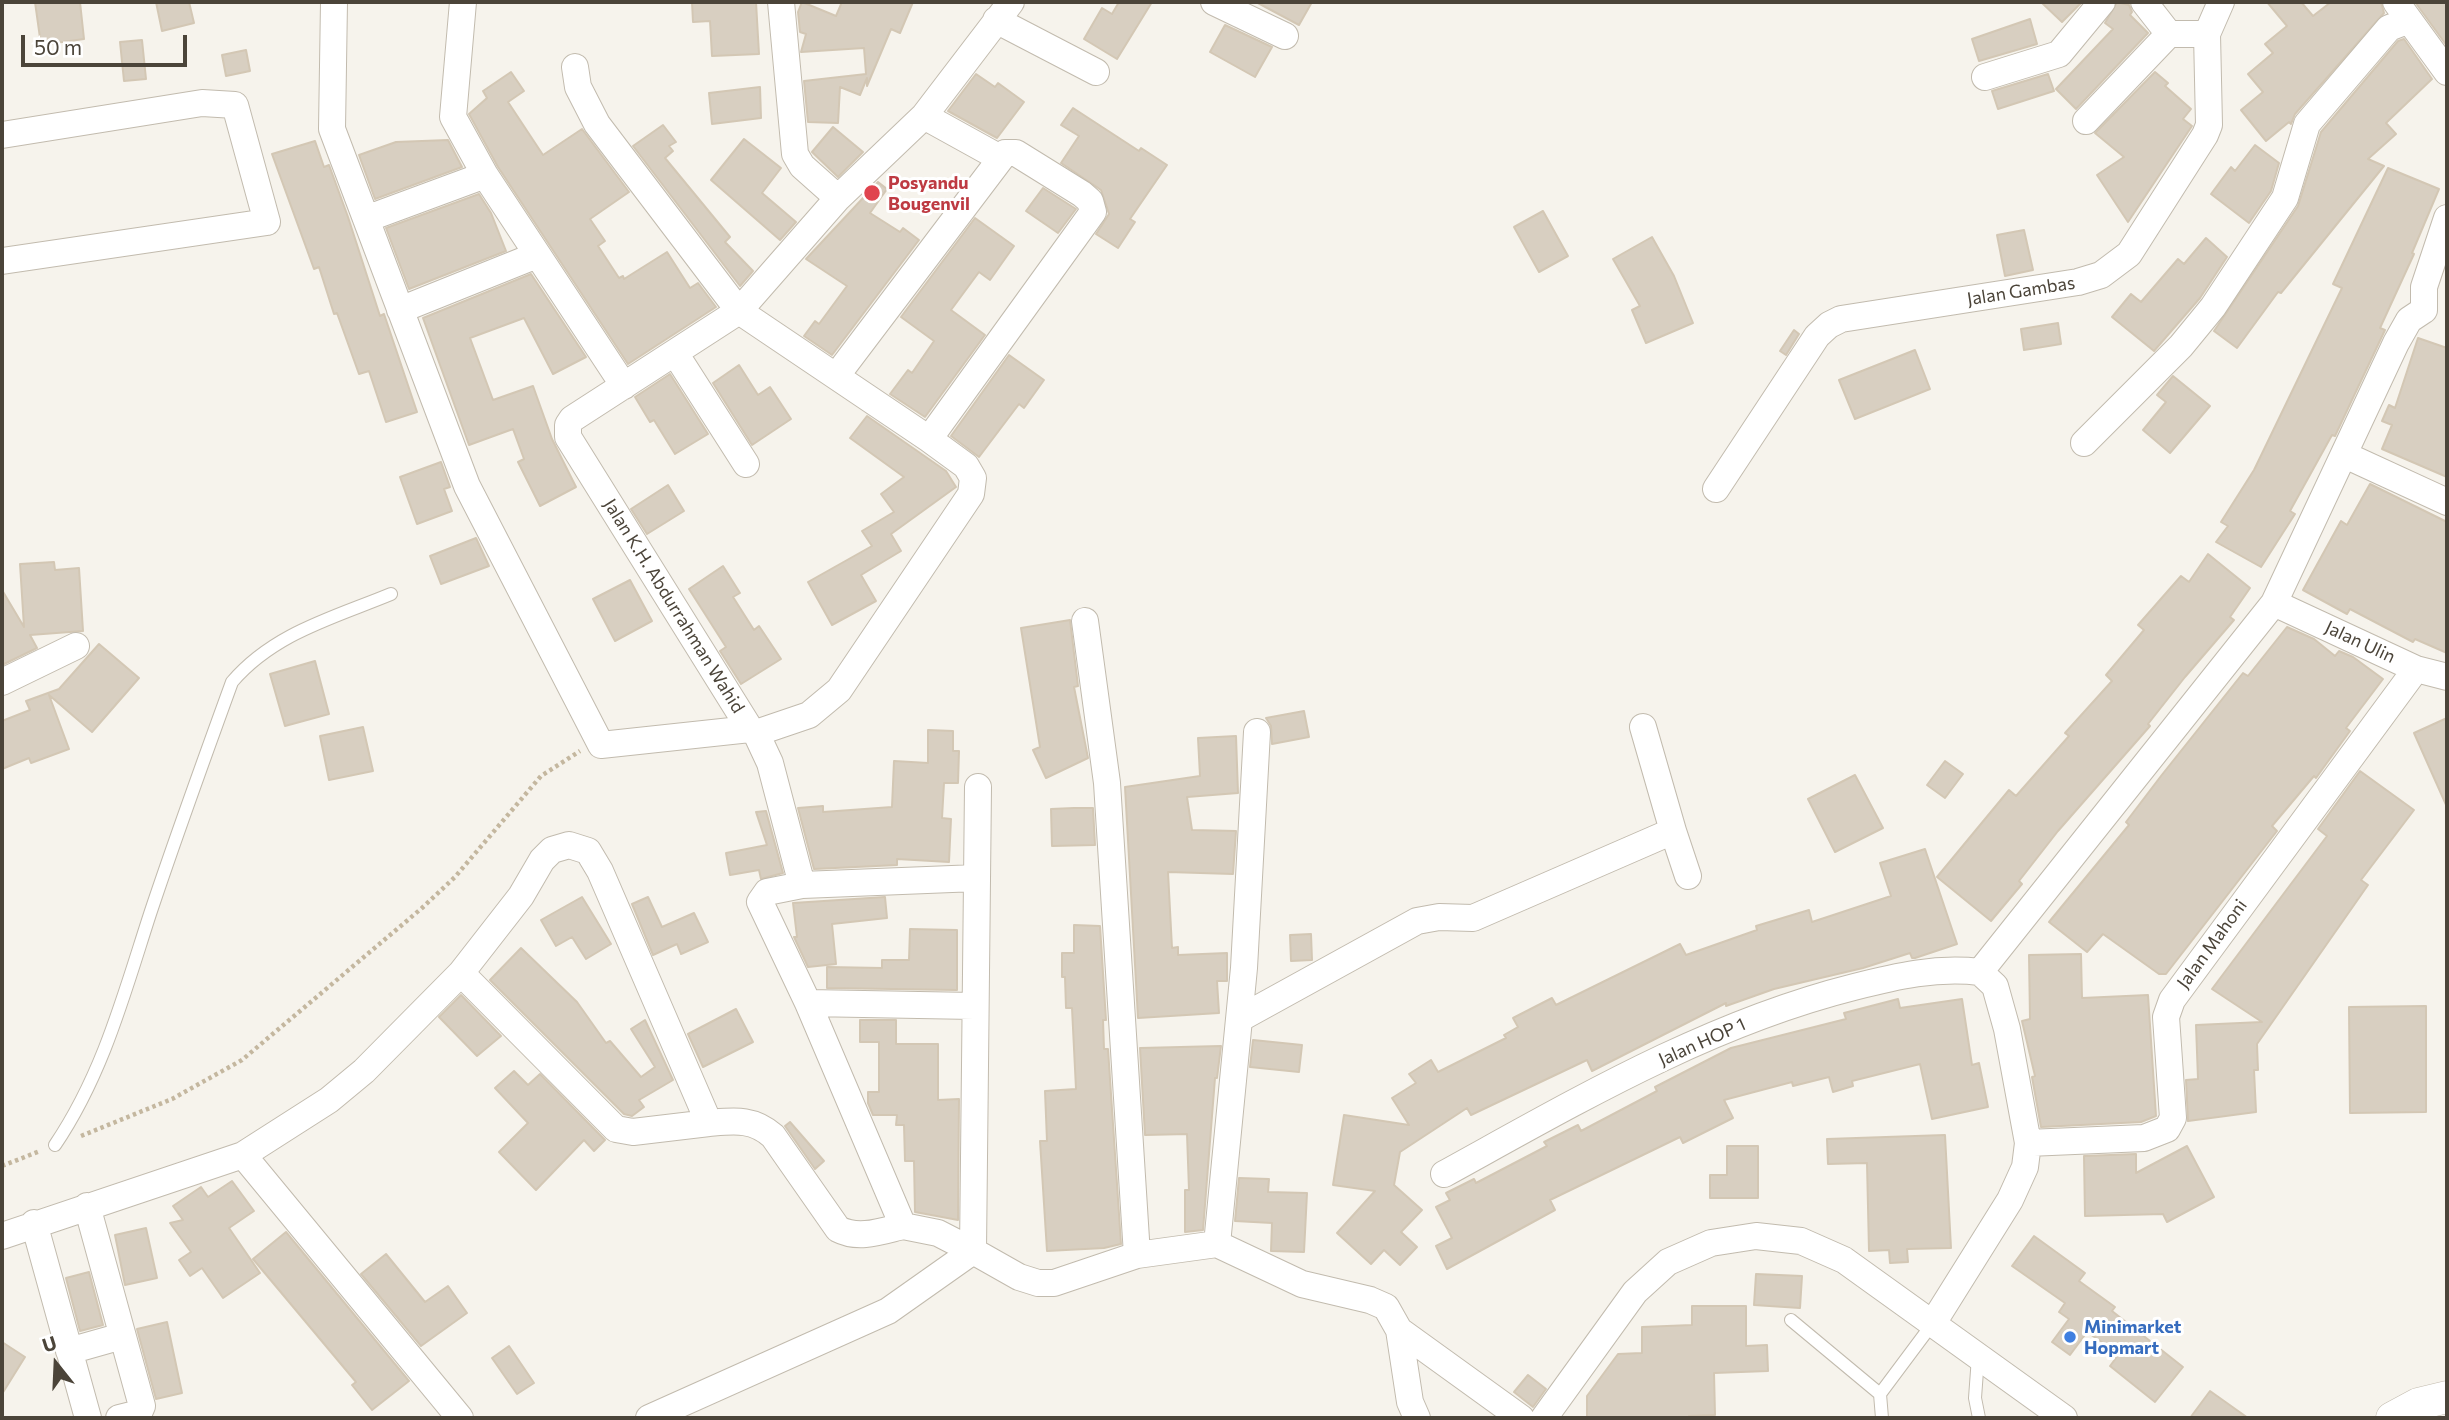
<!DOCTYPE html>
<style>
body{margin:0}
#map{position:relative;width:2449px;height:1420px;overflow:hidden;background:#f6f3ec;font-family:Commissioner,sans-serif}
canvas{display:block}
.frame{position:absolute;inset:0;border:4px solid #4b4439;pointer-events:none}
.north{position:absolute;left:21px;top:1329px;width:70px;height:70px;-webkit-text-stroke:5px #fff;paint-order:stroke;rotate:342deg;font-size:19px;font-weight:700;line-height:28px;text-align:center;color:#4b4439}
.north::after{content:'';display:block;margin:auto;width:24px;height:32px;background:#4b4439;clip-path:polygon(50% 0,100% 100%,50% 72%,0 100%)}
.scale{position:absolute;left:21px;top:35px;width:166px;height:32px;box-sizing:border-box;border:4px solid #4b4439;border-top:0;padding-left:9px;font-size:21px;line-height:24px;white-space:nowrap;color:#4b4439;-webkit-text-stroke:5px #fff;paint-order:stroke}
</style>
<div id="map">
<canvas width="2449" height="1420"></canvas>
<div class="frame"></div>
<div class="north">U</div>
<div class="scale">50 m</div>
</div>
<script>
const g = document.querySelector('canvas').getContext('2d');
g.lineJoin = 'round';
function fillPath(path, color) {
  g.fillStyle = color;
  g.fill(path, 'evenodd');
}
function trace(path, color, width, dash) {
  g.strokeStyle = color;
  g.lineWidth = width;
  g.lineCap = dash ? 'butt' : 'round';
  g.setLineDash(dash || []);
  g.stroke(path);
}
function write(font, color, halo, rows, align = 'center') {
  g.font = font + ' Commissioner,sans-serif';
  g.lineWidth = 6;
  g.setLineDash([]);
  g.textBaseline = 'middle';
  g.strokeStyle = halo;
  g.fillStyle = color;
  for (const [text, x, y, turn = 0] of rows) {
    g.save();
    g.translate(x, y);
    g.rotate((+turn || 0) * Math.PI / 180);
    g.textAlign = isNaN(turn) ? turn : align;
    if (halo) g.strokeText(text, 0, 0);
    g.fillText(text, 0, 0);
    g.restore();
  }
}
const building = new Path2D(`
 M35,2H80L84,39L41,45Z
 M156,2H189L194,23L162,31Z
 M692,2H756L759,54L712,56L710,21L693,22Z
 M802,2L836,16L842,2H913L900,33L891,29L867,86V78L860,95L840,87L838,123L808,122L804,81L866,74L864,48L801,52L806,34L800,32L798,12Z
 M1119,2H1152L1117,59L1084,39L1102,8L1112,14Z
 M1256,2H1312L1299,25Z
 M2041,2H2082L2062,22Z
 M2117,2L2129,5L2132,12L2130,15L2148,33L2076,109L2056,89L2113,29L2105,23Z
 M2267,2H2301L2313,16L2331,2H2381L2384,13L2295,114L2291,124L2289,122L2266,141L2241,110L2263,92L2248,74L2273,53L2265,44L2287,26Z
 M2415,2H2447V46Z
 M2030,19L2037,44L1979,61L1972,39Z
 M1225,25L1272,47L1255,77L1210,52Z
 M2404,39L2432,79L2386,123L2396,134L2368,159L2384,166L2281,293L2278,292L2237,348L2214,331L2298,206L2321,132L2398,41Z
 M142,40L146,79L124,81L120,42Z
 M246,50L250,71L226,76L222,55Z
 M511,72L524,91L508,102L543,155L582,129L629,192L590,219L605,241L598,246L619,278L623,276L624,279L667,252L690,288L698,283L716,307L628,364L498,167L469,114L487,98L483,91Z
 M2155,72L2168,83L2165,86L2191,109L2183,119L2192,126L2128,222L2097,175L2124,157L2095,133Z
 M976,74L995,87L998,83L1024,102L997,138L948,111Z
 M2048,74L2054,91L1998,109L1992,91Z
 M760,87L761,118L712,124L709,93Z
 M1073,108L1139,151L1141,148L1167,165L1130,219L1135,222L1118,248L1096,234L1109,214L1101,190L1061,163L1079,136L1061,125Z
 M663,125L676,142L669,146L673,151L665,158L730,237L725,242L753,271L740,286L633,146Z
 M833,127L863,152L838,177L812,152Z
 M744,139L781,168L762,193L796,222L780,240L711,180Z
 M448,140L462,167L375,199L359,155L396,142Z
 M315,141L324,167L329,165L348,217L380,316L384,314L417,412L386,422L369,371L359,374L337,313L334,314L319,267L314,269L272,154Z
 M2255,145L2279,163L2271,191L2249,223L2211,194L2231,167L2235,171Z
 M2388,168L2439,189L2412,253L2414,254L2380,328L2385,330L2335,436L2332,435L2290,511L2295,514L2261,567L2216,542L2228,526L2221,522L2254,470L2342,288L2333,284Z
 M878,182L887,189L870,213L900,232L903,228L919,240L832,355L804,336L815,321L819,324L847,286L806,259Z
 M1043,188L1076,209L1058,233L1026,211Z
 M479,194L491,213L506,251L409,289L386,228Z
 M1543,211L1568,256L1539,272L1514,227Z
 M975,218L1014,246L990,280L979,272L951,310L985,335L925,417L890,394L908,370L912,373L934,341L901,317Z
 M2024,230L2033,270L2005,276L1997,235Z
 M1652,237L1674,276L1693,323L1646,343L1632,310L1640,306L1613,259Z
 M2206,238L2227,257L2200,298L2154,351L2112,317L2131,294L2141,302L2178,259L2184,264Z
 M531,274L586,357L553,374L524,318L470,338L493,400L533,386L552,439L576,487L540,506L518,462L524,459L513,429L469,445L423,318Z
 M2058,323L2061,344L2024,350L2021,329Z
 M1794,330L1799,334L1786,355L1780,351Z
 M2418,338L2447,348V477L2382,449L2392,425L2382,421L2389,405L2395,408Z
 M1915,350L1930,389L1855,419L1839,380Z
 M1009,355L1044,380L1024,408L1019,404L979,457L951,436Z
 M739,365L758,395L770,387L791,419L752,445L713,383Z
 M670,374L708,434L675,454L654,420L650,422L635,397Z
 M2173,376L2210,406L2170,453L2143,430L2166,402L2157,395Z
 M867,416L946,471L956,487L891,534L901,551L861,575L876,601L832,625L808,582L872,546L862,531L894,512L881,494L904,477L850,438Z
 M441,462L450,487L444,489L452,511L417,524L400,477Z
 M2370,484L2447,522V653L2415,639L2413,642L2350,609L2347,614L2303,590L2341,521L2347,525Z
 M668,485L684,511L647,534L631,509Z
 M476,538L489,566L441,584L430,556Z
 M2208,554L2250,588L2230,617L2234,620L2185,677L2148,724L2150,726L2058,831L2019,881L2022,884L1991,921L1937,877L2009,790L2016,796L2069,736L2065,733L2112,681L2106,675L2144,630L2138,625L2181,576L2189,582Z
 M54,562L55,570L79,568L83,631L30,635L37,648L2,665V590L24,627L20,564Z
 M723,566L740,593L733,597L754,630L759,626L781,659L741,684L720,651L726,647L689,589Z
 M630,580L652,621L615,641L593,599Z
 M1070,620L1078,686L1074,687L1088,758L1046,778L1033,750L1040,747L1021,628Z
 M2287,627L2314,639L2335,656L2339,651L2353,657L2383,679L2346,728L2350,731L2316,778L2314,776L2272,826L2277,831L2166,974H2159L2103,934L2087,952L2049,922L2129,825L2126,822L2161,776L2243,673L2248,676Z
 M99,644L139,678L92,732L49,695L69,749L31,763L29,758L2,769V721L30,710L26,701L59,689Z
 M315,661L329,714L285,726L270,674Z
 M1304,711L1309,737L1272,744L1271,726L1266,718Z
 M2447,718V807L2414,733Z
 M363,727L373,771L329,780L320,736Z
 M928,730L953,731V751H959L958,783H944L942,818L951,819L949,862L897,859V865L814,869L798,808L823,806V812L892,807L894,761L928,763Z
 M1236,736L1238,793L1187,797L1192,830L1236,831L1233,874L1168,872L1172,948L1178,947V955L1227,953V981H1217L1219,1013L1138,1018L1125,787L1200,776L1198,738Z
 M1945,761L1963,774L1945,798L1927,785Z
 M2360,771L2414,810L2361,880L2368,885L2257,1044L2258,1070H2254L2256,1112L2188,1121L2186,1080L2198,1079L2196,1025L2262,1022L2212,989L2327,836L2318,829Z
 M1855,775L1883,828L1835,852L1808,799Z
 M1074,808H1093L1095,845L1052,846L1051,809Z
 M766,811L783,873L761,879L759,870L730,875L726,853L767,845L756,812Z
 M1925,849L1957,944L1915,958H1912L1910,953L1863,968L1774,989L1726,1006V1003L1592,1071L1587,1060L1471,1115L1467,1108L1400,1152L1394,1185L1422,1210L1401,1232L1417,1247L1400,1265L1384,1250L1371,1264L1337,1233L1375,1191L1333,1185L1344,1115L1409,1125L1392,1098L1416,1083L1409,1074L1431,1060L1438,1072L1506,1038L1504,1035L1518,1027L1513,1018L1552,998L1556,1005L1680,944L1686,955L1757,930L1756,926L1809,910L1812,922L1891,896L1880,863Z
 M582,897L611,944L586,959L572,937L556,946L541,920Z
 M648,897L662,927L694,913L708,942L681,954L677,944L653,955L632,904Z
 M885,897L887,918L832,924L836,964L808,967L794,937H797L793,903Z
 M1074,925L1100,926L1106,1020H1103L1104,1049H1108L1121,1244L1104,1248L1047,1251L1040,1141H1047L1045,1091L1076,1089L1072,1008H1066L1065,977H1062V953H1074Z
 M910,929L957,930V990L827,988V967L882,968V960H909Z
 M1311,934L1312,960L1291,961L1290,935Z
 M521,948L577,1002L606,1043L610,1041L641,1077L655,1067L631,1029L645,1020L673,1080L639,1100L644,1107L632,1116L624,1114L490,980Z
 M2081,954L2082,998L2148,995L2156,1116L2141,1122L2041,1127L2032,1077L2035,1076L2022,1021L2030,1019L2029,955Z
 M461,995L501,1036L477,1056L439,1017Z
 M1898,999L1900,1008L1962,999L1972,1065L1979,1063L1988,1107L1932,1119L1920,1064L1852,1081L1853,1086L1833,1092L1829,1077L1793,1086L1792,1082L1724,1100L1733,1118L1683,1143L1680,1137L1550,1200L1555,1210L1447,1269L1436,1246L1452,1238L1436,1207L1450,1200L1446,1193L1474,1179L1476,1183L1547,1146L1544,1142L1578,1125L1581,1131L1657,1091L1655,1087L1731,1048L1846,1019L1844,1013Z
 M2426,1006V1112L2350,1113L2349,1007Z
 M736,1009L753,1042L703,1067L688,1034Z
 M860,1020H896V1044H938V1100L959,1099L958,1220L915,1212L914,1161H905L904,1125H896L897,1115H873L868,1103V1092H879V1042H860Z
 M1253,1040L1302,1045L1299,1072L1250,1067Z
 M1221,1046L1217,1078H1215L1203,1230L1185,1232V1190H1189L1187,1134L1145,1135L1140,1048Z
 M514,1071L528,1085L540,1074L605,1140L594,1151L584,1140L536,1190L499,1152L528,1123L495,1088Z
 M790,1122L824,1161L815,1169L785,1126Z
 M1945,1135L1951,1248L1907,1249L1908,1262L1890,1263L1889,1250L1869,1251L1867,1163L1828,1164L1827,1139Z
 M1727,1146H1758V1198H1710V1175H1727Z
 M2187,1146L2214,1197L2167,1222L2163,1214L2085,1216L2084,1156L2136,1154V1173Z
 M1239,1178L1269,1179L1268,1192L1307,1193L1304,1252L1271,1251L1272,1223L1235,1221Z
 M232,1181L254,1211L229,1228L260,1273L223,1298L202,1268L190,1276L179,1260L191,1252L170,1223L183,1220L173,1206L201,1187L208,1197Z
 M146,1228L157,1278L125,1285L115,1235Z
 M286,1232L409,1381L372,1410L352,1385L356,1382L253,1259Z
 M2034,1236L2085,1273L2079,1281L2115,1307L2112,1311L2183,1367L2155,1402L2110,1366L2119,1354L2087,1332L2070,1355L2052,1342L2069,1319L2059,1312L2065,1303L2012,1266Z
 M386,1254L425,1302L448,1286L467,1313L421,1346L361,1274Z
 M89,1272L103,1325L80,1331L66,1278Z
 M1756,1274L1802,1276L1800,1308L1754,1305Z
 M1692,1306H1746V1346L1767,1345L1768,1371L1714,1373L1715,1415L1689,1416V1418H1587V1396L1618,1354L1642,1353V1327L1692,1325Z
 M167,1322L182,1393L156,1399L137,1329Z
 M2,1342L25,1357L2,1394Z
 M509,1346L534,1383L517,1394L492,1358Z
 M1528,1375L1546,1389L1533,1407L1514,1392Z
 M2210,1391L2248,1418H2190Z`);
const path = new Path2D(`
 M81,1136L172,1099L242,1060L422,908L455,877L541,776L580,751
 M2,1166L40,1151`);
const service = new Path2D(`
 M55,1145C103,1074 124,994 150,914C176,836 204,759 232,682C274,633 333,618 391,594
 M1791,1320L1880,1394
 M1978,1357L1975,1398L1979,1418
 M1882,1418L1880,1394L1933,1323`);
const minor = new Path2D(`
 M334,2L332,129L467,486L601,745L750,729L568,437V425L572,419L739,311L838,198L924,116L1011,2
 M463,2L453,117L485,175
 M781,2L795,154L802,166L838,198
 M1214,2L1285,36
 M2144,2L2169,34
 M2396,2L2447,72
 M996,20L1096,72
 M575,67L578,87L597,124L739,311L929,439L966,466L973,478L971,494L839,690L809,715L756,733L750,729
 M1985,77L2059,54L2102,2
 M924,116L1000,158
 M2086,121L2169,34H2207
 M2,135L202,103L235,105L267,222L2,261
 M366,219L485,175L624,386
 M400,310L537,255
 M2424,310V287L2447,218
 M675,353L746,464
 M837,375L1005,153H1016L1082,194L1090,201L1093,212L929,439
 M2084,443L2181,346L2213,307L2285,198L2307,124L2389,28L2407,21
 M2345,455L2447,502
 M1716,489L1817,336L1829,325L1841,319L2078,282L2101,275L2129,254L2205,135L2209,125L2207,34L2221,2
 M2274,603L2416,669L2447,677
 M1085,621L1107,783L1137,1255
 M2,682L76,646
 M1643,727L1673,831
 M756,733L770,763L802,885
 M461,973L616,1129L633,1132L709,1123
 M808,1003L974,1006
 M1239,1019L1417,921L1439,917L1473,918L1673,831L1688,876
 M2028,1143L2144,1138L2167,1129L2173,1118L2166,1017L2172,1000L2416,669
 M243,1155L460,1418
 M1444,1174C1575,1102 1707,1024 1854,987C1897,976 1936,967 1980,972
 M87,1206L142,1406L139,1413L119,1418
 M34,1223L88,1418
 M903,1226L938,1233L973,1251L978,787
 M2,1236L243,1155L329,1100L364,1071L461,973L521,896L542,860L552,850L569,845L588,851L600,871L709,1123C734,1121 753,1118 773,1136L838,1229C859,1240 882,1231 903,1226L808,1003L760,902L767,892L802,885L977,878
 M1217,1244L1244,968L1257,732
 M1933,1323L2010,1200L2025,1167L2028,1143L2007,1029L1995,986L1980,972L2274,603L2396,343L2409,320L2424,310
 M1399,1330L1521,1418
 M69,1351L122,1336
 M649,1418L888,1311L973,1251L1019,1277L1038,1283H1054L1137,1255L1217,1244L1302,1284L1370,1300L1386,1307L1399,1330L1410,1402L1417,1418
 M1544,1418L1635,1292L1668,1262L1711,1243L1756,1236L1801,1241L1844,1260L2064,1418`);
const tertiary = new Path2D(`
 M2392,1418L2418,1404L2447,1397`);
const markers = [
 [872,193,9,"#e0444e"],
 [2070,1337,7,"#3f7fe0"]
];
const healthNames = [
 ["Posyandu",888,183],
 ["Bougenvil",888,204]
];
const streetNames = [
 ["Jalan Gambas",2021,291,-9],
 ["Jalan K.H. Abdurrahman Wahid",674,606,58],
 ["Jalan Ulin",2360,642,25],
 ["Jalan Mahoni",2212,944,-54],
 ["Jalan HOP 1",1702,1042,-24]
];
const shopNames = [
 ["Minimarket",2084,1327],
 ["Hopmart",2084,1348]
];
fillPath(building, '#d8cfc1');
trace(building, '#d3c7b4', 2);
trace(service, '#c2bbae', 14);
trace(minor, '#c2bbae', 28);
trace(tertiary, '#c2bbae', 33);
trace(path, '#c4b79f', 4.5, [3.5, 3.5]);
trace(service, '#fff', 12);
trace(minor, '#fff', 26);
trace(tertiary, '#fff', 32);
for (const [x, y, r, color] of markers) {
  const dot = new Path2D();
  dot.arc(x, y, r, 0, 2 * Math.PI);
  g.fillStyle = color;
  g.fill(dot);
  trace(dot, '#fff', 2.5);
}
write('bold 18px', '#be3a42', '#fff', healthNames, 'left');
write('18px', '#4b4439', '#fff', streetNames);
write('bold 18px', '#366cbe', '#fff', shopNames, 'left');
</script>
